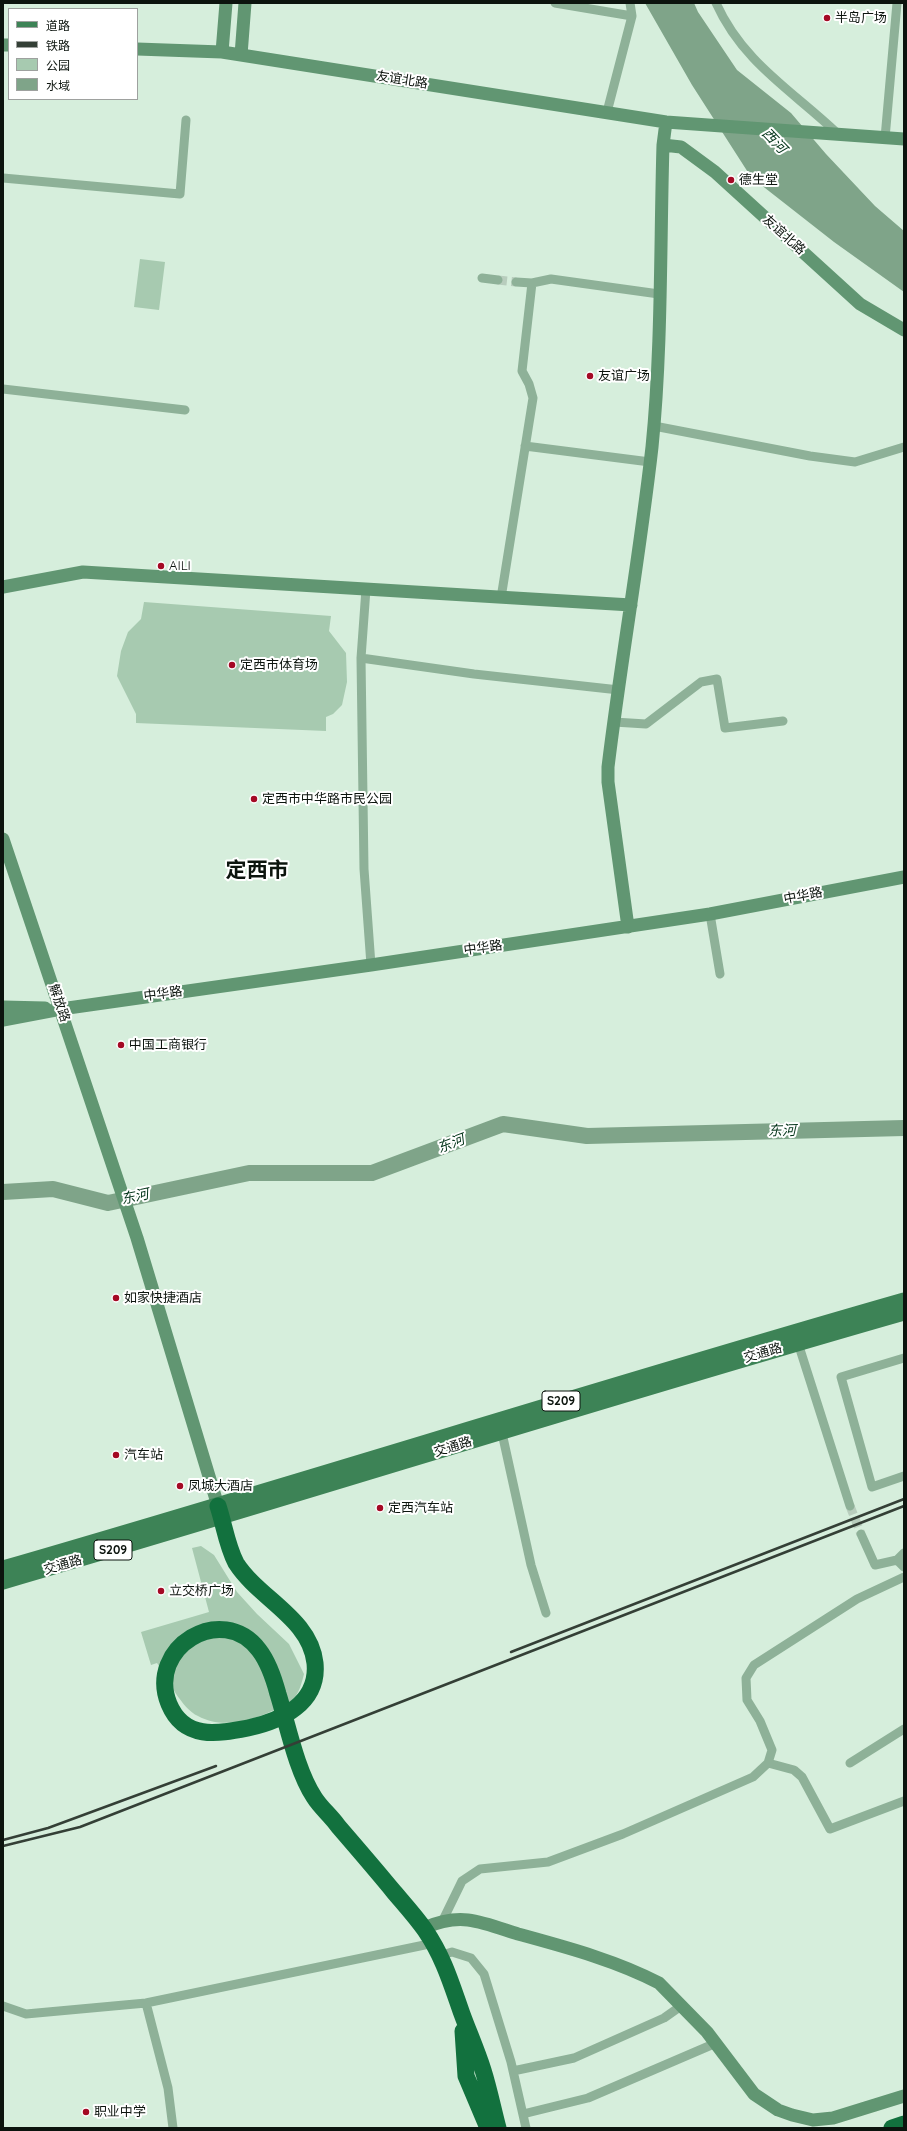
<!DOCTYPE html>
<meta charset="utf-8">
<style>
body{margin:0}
#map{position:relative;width:907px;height:2131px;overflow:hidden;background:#d6eedc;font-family:Quicksand,"Noto Sans SC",sans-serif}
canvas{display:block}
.frame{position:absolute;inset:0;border:4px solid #0c140e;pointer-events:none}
.legend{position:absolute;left:8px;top:8px;width:130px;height:92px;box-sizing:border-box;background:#fff;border:1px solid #9ea19f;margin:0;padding:5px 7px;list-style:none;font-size:12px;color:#0c140e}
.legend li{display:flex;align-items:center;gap:8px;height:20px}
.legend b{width:20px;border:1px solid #9ea19f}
</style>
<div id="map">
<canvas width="907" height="2131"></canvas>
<div class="frame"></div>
<ul class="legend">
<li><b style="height:5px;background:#3d8356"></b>道路</li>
<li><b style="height:5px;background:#343f36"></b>铁路</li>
<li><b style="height:11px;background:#a7cab0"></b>公园</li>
<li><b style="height:11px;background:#7fa489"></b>水域</li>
</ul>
</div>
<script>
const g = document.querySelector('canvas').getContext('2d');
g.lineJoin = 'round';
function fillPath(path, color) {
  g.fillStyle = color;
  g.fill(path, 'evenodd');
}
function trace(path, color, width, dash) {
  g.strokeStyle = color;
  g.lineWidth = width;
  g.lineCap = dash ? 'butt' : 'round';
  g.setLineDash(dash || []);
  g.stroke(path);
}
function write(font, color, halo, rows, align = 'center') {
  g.font = font + ' Quicksand,"Noto Sans SC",sans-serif';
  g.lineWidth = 4;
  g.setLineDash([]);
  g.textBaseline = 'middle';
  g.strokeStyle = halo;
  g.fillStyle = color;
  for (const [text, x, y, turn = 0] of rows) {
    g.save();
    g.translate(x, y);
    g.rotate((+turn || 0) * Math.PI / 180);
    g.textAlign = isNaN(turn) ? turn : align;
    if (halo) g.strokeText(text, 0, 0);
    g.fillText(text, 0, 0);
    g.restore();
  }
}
const green = new Path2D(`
 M140,259L165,262L159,310L134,307Z
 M144,602L331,616L329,631L346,653L347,682L342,705L333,714L326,717V731L136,723V714L117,676L121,651L128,632L141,619Z
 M201,1546L214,1555L237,1592L257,1614L289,1644L304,1674C302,1682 299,1694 293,1699C290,1702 284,1705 280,1707C256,1720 223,1730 198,1716C182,1709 167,1678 157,1663L151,1665L141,1632L209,1612L192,1548Z`);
const water = new Path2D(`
 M645,3H694L698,12L737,70L791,113L826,154L875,206L904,231V292L834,242L751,177L692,85Z`);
const river = new Path2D(`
 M3,1192L53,1189L108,1203L249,1173H372L503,1124L587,1136L904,1128`);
const streetTunnel = new Path2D(`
 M498,280L516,282
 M850,1506L861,1534`);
const street = new Path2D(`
 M555,3L632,16
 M716,3C743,63 793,91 838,134
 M607,112L632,16L630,3
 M885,138L897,3
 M3,178L180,194L186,120
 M482,278L498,280
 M516,282L532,283L551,279L659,294
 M3,389L185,410
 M654,426L810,456L855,462L904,447
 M525,446L650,462
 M366,589L361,658L364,869L371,965
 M501,598L533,398L529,384L522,371L532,283
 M361,658L474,674L619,690
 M614,722L646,724L701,682L717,679L725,728L783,721
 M710,914L720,974
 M798,1343L850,1506
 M904,1358L841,1377L872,1487L904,1476
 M502,1433L531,1565L546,1613
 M861,1534L875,1565L897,1560L904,1553
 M897,1560L904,1567
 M768,1763L794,1770L802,1777L830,1829L904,1801
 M850,1763L904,1729
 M443,1920L462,1881L480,1869L548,1862L623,1834L753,1777L768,1763L772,1750L760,1721L747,1700L746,1678L754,1665L857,1599L904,1577
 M442,1955L452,1952L471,1958L484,1974L511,2062L526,2128
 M146,2003L168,2088L173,2128
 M3,2006L26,2014L146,2003L434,1943
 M513,2071L574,2058L664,2018L681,2006
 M523,2114L588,2098L716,2043`);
const secondary = new Path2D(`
 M3,45H9
 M137,49L222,52L666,122L904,139
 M222,52L226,3
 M241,55L245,3
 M663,145L681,147L715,172L860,304L904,330
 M3,587L83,572L631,605
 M3,839L137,1238L218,1506
 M628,927L608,782V767C621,660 640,554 652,447C662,348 660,245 663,145L666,122
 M3,1007L45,1008
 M3,1020L61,1009L371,965L710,914L904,877
 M424,1928C438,1922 452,1918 468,1920C484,1922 502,1929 518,1934C565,1947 615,1960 659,1983L707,2032L754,2094L778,2110L792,2115L813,2120L833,2118L904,2096`);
const primary = new Path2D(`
 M3,1568C304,1481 603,1386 904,1300
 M3,1582C304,1494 603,1399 904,1313`);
const highway = new Path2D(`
 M218,1506C224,1524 227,1546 236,1563C259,1599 310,1618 315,1663C319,1703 281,1721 248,1728C217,1734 184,1740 169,1704C146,1648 222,1601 259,1650C269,1663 274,1679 278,1694C288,1726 296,1769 314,1797C320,1807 331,1816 338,1826C357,1848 376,1870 394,1892C405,1905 416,1917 425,1930C444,1958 451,1983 462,2014C469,2033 477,2051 483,2070C489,2089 493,2109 498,2128
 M463,2031L466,2076L488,2128
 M892,2128L904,2124`);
const rail = new Path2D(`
 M511,1652L904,1499
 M3,1840L48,1828L216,1766
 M3,1846L80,1827L904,1506`);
const markers = [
 [827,18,4,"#a40924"],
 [731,180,4,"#a40924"],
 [590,376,4,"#a40924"],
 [161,566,4,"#a40924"],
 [232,665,4,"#a40924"],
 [254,799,4,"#a40924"],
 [121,1045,4,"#a40924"],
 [116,1298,4,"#a40924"],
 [116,1455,4,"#a40924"],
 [180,1486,4,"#a40924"],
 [380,1508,4,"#a40924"],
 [161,1591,4,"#a40924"],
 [86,2112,4,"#a40924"]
];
const shields = [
 [561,1401,38],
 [113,1550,38]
];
const shieldNames = [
 ["S209",561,1401],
 ["S209",113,1550]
];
const poiNames = [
 ["半岛广场",835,18],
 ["德生堂",739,180],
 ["友谊广场",598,376],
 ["AILI",169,566],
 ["定西市体育场",240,665],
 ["定西市中华路市民公园",262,799],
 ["中国工商银行",129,1045],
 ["如家快捷酒店",124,1298],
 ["汽车站",124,1455],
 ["凤城大酒店",188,1486],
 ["定西汽车站",388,1508],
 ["立交桥广场",169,1591],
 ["职业中学",94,2112]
];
const streetNames = [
 ["友谊北路",402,80,9],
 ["友谊北路",784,235,42],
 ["中华路",803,896,-11],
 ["中华路",483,948,-8],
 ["中华路",163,994,-8],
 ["解放路",59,1003,71],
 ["交通路",763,1353,-16],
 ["交通路",453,1447,-17],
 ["交通路",63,1565,-16]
];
const waterNames = [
 ["西河",774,141,46],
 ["东河",782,1131,-1],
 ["东河",451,1144,-21],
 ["东河",135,1197,-12]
];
const townNames = [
 ["定西市",257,871]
];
fillPath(green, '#a7cab0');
fillPath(water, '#7fa489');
trace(river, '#7fa489', 16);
trace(streetTunnel, '#b8cdbd', 9, [9, 4.5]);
trace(street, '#8eb198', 9);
trace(secondary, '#619672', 13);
trace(primary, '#3d8356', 15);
trace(highway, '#12713e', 17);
trace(rail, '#343f36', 2.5);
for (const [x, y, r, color] of markers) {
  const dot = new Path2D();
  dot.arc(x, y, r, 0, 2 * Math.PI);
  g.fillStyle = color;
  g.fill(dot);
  trace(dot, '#fff', 1.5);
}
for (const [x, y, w] of shields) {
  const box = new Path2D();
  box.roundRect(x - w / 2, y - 10, w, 20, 3);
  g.fillStyle = '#fff';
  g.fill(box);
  trace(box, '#0c140e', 1);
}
write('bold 12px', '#0c140e', null, shieldNames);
write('13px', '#0c140e', '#fff', poiNames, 'left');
write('13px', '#0c140e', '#fff', streetNames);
write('italic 14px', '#023318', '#fff', waterNames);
write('bold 21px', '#0c140e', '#fff', townNames);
</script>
